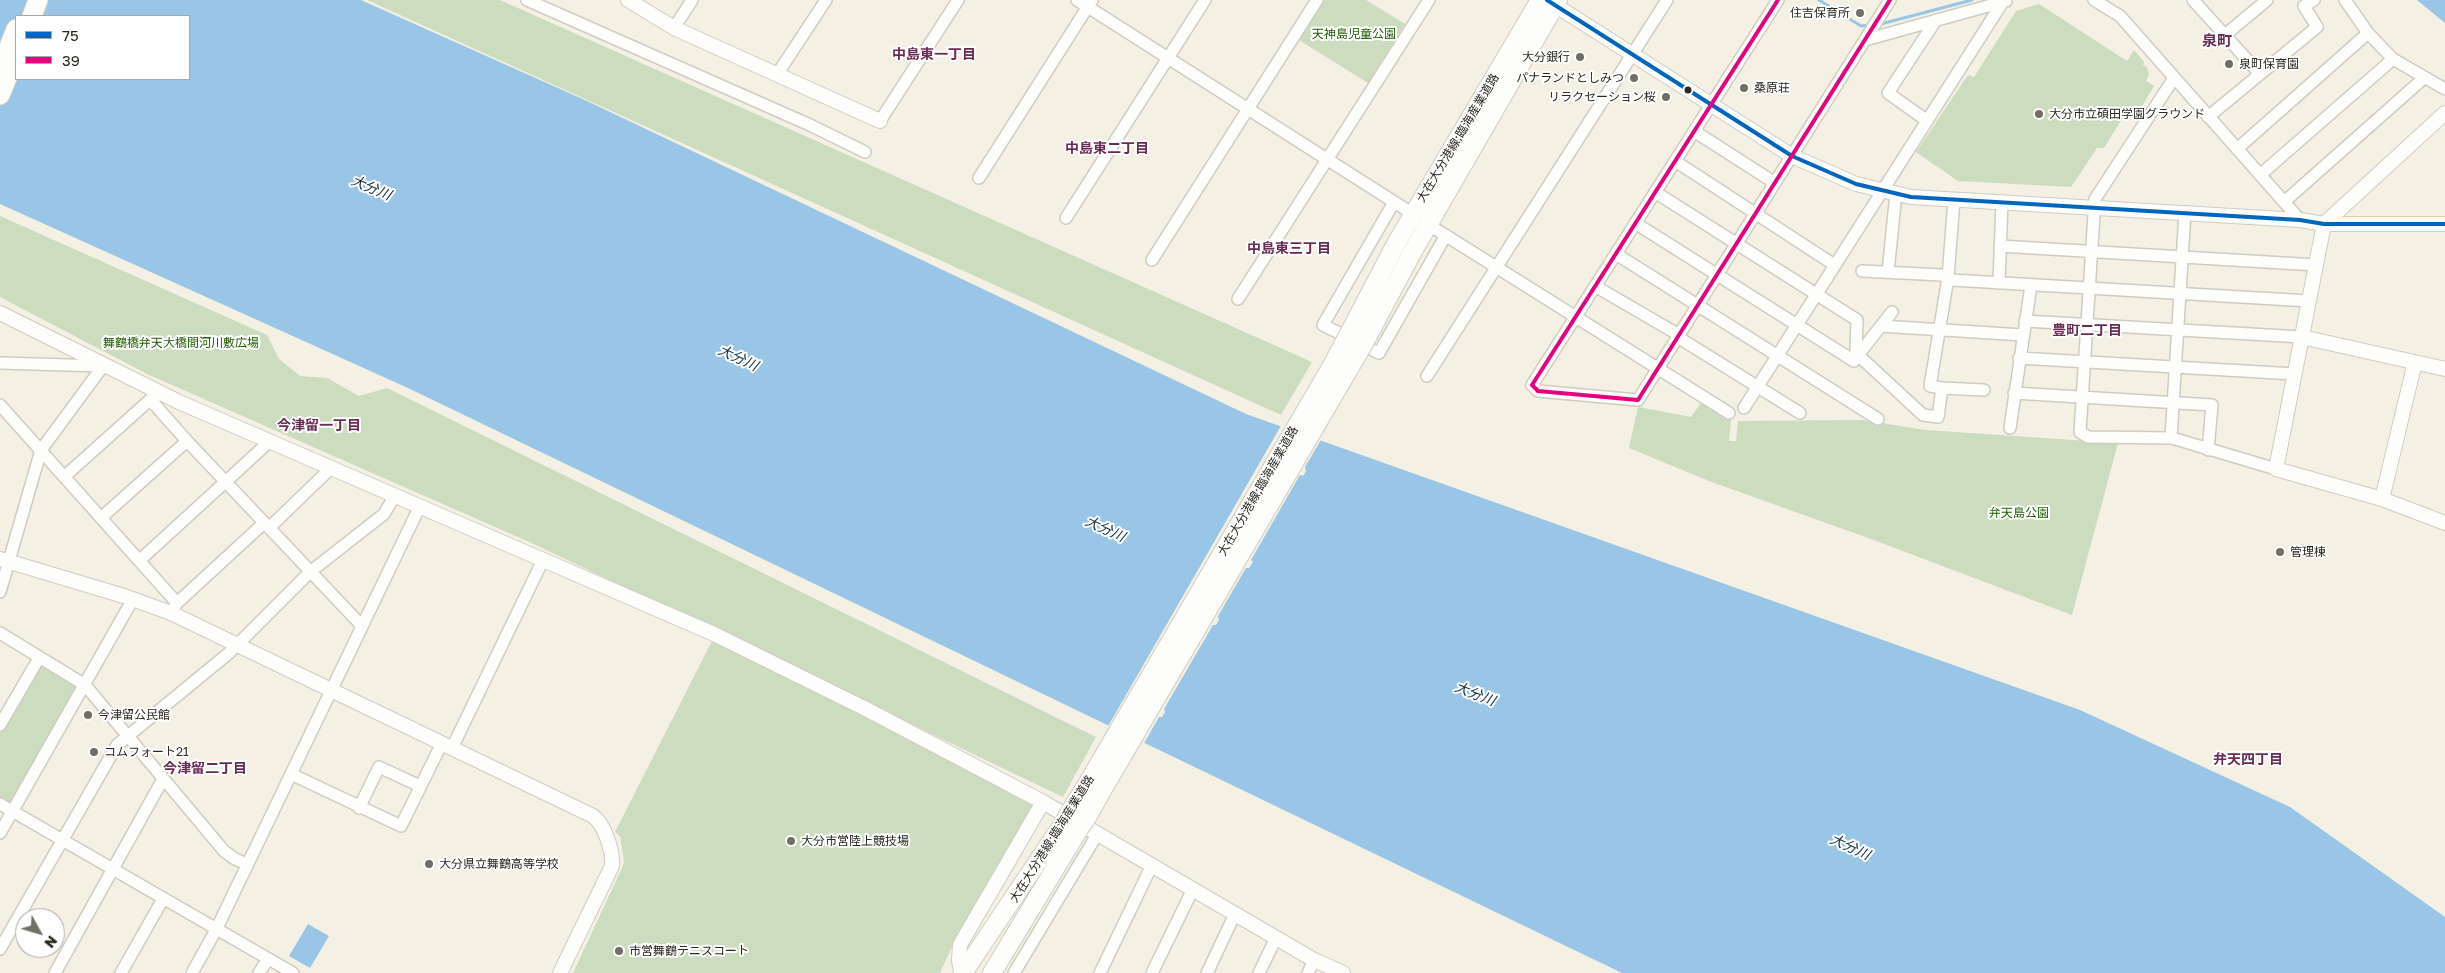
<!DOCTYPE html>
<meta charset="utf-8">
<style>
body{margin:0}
#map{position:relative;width:2445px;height:973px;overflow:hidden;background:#f4f0e3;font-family:"Golos Text",sans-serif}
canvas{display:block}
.legend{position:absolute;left:15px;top:15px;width:175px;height:65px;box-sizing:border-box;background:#fff;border:1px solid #aaa9a6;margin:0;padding:6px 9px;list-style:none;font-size:15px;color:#2a2820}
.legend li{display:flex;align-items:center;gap:10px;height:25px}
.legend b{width:25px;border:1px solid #aaa9a6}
.north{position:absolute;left:15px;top:908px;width:50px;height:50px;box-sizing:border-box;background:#fff;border:1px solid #aaa9a6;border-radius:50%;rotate:129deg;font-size:14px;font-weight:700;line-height:20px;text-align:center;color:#2a2820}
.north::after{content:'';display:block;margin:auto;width:18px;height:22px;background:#716e64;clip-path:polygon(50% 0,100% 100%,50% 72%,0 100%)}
</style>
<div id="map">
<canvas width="2445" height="973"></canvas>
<ul class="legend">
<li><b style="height:6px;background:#0065bd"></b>75</li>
<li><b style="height:6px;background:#e5007d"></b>39</li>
</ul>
<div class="north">N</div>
</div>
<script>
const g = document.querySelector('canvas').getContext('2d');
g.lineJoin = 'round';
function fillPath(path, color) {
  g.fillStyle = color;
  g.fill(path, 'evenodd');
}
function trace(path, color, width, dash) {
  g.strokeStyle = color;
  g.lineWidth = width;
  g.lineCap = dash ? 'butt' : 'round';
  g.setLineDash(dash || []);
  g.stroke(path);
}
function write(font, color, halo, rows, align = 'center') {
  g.font = font + ' "Golos Text","Noto Sans JP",sans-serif';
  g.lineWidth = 4;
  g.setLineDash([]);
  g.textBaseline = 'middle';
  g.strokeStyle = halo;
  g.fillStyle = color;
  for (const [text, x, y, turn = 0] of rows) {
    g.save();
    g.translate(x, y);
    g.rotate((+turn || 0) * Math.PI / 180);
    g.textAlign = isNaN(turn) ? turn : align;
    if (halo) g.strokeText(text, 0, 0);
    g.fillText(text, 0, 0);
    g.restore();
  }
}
const green = new Path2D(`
 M367,0H500L1312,362L1281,415Z
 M1324,0H1366L1405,24L1368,83L1299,40Z
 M2039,4L2127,61L2134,50L2144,62L2143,65L2147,67L2149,75L2146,81L2154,86L2136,116L2122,119L2104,148H2097L2071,187L1958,181L1916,152L1968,75L1974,77L2016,11Z
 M0,216L267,335L279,359L300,376L327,378L359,396L387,388L1096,737L1063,797L536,545L147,374L0,297Z
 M1701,403L1731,420L1729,441H1736L1738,421L1864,420L1925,430L2118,443L2072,615L1871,539L1709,481L1629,448L1638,407L1691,417Z
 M712,641L886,726L1033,806L951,949L940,973H573L622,868L624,862L620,836L615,832Z
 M42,666L77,686L15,802L11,803L0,797V732L37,667Z`);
const water = new Path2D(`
 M0,0H361L587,101L1246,414L2080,710L2290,807L2445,917V973H1622L408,388L0,204ZM16,16H189V79H16Z
 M2417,0H2445V23Z
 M308,924L329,936L310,968L289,956Z`);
const pier = new Path2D(`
 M1282,424L1322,438L1305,467L1306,471L1303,476L1300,475L1251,560L1253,562L1249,568H1246L1218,616L1219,620L1216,625H1213L1164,709L1165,712L1162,717H1159L1143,745L1107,728Z`);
const stream = new Path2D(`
 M1819,0L1861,26L1871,25
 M1877,25L1972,0`);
const minor = new Path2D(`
 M527,0L810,125L865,152
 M1077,0L1413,214
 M1778,0L1532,385L1538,391L1638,400L1890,0
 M2094,0L2120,16L2300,220
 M2193,0L2260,74
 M2345,0L2368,33L2393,59L2445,89
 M674,28L692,0
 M2225,35L2267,0
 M1865,40L2006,1
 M778,73L826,0
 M2174,78L2095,199L2080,432L2088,437L2172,438L2276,469
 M2208,117L2317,27L2304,6L2314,0
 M1926,120L1888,93L1936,20
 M880,121L958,0
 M1694,131L1775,183
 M2237,149L2368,33
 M1675,161L1833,264
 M2260,175L2393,59
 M979,178L1092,0
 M1655,192L1857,320L1856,352L1858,355L1892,312
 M1394,202L1323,325L1379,353L1446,235
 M2284,202L2424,78
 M1066,218L1205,0
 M1635,223L1854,361L1858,355L1923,415L1938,417L1942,388L1930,386L1948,278L1954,199
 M1429,225L1729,413
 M2000,246L2316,265
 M1616,254L1878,419
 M1152,260L1317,0
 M1862,271L1942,275L1952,280L2309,301
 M1888,272L1896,193
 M1999,283L2002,202
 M1595,286L1679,335L1684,341L1800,413
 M1238,299L1429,0
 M2025,321L2302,337
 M1881,326L2023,335
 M2019,358L2295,374
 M0,363L103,366
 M1427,376L1667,0
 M1942,388L1984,390
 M151,389L155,405L187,441L362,626
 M2014,393L2212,405L2208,450
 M0,405L177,603
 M1744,408L2004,0
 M2010,428L2031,285
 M2171,438L2185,212
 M65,476L152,398
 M102,517L187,441
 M269,528L330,469
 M140,560L269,442
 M0,592L41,450L103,366
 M173,609L177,603L264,523
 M0,633L85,685L224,851L235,859L247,864
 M0,725L39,658
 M452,748L543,560
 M291,774L401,826L442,743
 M0,804L293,973
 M359,808L379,767L420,786
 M0,833L133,599
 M0,949L117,745L229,653L310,572L384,514L394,497
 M55,973L163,779
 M121,973L163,899
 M192,973L216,930L419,508
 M259,973L268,959
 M1014,973L1098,833
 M1100,973L1152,865
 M1152,973L1193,889
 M1207,973L1235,914
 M1259,973L1276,938
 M1308,973L1314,960`);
const tertiary = new Path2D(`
 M628,0L674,28L880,121
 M1547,0L1792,156L1856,184L1911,197L2300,220L2324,224H2445
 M2445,113L2324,224L2276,469L2382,499L2445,523
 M0,313L179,402L714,634L866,709L1043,802L1314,960L1343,973
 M2302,337L2445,369
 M2382,499L2415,362
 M0,559L124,596L171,613L593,816C605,825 613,851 612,866L560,973
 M961,973L959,960L960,945L1043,802`);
const primary = new Path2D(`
 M1397,242L1540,0
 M1413,251L1558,0
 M1071,810L1086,786
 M1086,819L1100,794
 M963,973L1065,821
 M992,973L1079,829`);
const trunk = new Path2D(`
 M32,16L38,0
 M0,70L16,29
 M0,95L15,59`);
const primaryBridge = new Path2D(`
 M1086,786L1333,364L1397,242
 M1100,794L1363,345L1413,251
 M1065,821L1071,810
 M1079,829L1086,819`);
const bus1 = new Path2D(`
 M1547,0L1792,156L1856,184L1911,197L2300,220L2324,224H2445`);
const bus2 = new Path2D(`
 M1778,0L1532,385L1538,391L1638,400L1890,0`);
const markers = [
 [1860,13,5,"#716e64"],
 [1580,57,5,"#716e64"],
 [2229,64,5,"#716e64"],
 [1634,78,5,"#716e64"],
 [1744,88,5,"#716e64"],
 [1688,90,4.5,"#2a2820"],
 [1666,97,5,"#716e64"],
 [2039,114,5,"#716e64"],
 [2280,552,5,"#716e64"],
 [88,715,5,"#716e64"],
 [94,752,5,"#716e64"],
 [791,841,5,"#716e64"],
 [429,864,5,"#716e64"],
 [619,951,5,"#716e64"]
];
const poiNames = [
 ["住吉保育所",1850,13,"right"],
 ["大分銀行",1570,57,"right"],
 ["泉町保育園",2239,64],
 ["パナランドとしみつ",1624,78,"right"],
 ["桑原荘",1754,88],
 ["リラクセーション桜",1656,97,"right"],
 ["大分市立碩田学園グラウンド",2049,114],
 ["管理棟",2290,552],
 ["今津留公民館",98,715],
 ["コムフォート21",104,752],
 ["大分市営陸上競技場",801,841],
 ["大分県立舞鶴高等学校",439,864],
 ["市営舞鶴テニスコート",629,951]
];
const parkNames = [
 ["天神島児童公園",1354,34],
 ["舞鶴橋弁天大橋間河川敷広場",181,343],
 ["弁天島公園",2019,513]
];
const streetNames = [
 ["大在大分港線;臨海産業道路",1458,138,-59],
 ["大在大分港線;臨海産業道路",1258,491,-60],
 ["大在大分港線;臨海産業道路",1052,839,-58]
];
const neighbourhoodNames = [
 ["中島東一丁目",934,55],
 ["中島東二丁目",1107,149],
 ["中島東三丁目",1289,249],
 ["豊町二丁目",2087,331],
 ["今津留一丁目",319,426],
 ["弁天四丁目",2248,760],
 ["今津留二丁目",205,769]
];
const waterNames = [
 ["大分川",371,188,23],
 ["大分川",738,358,25],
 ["大分川",1105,529,25],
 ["大分川",1475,694,21],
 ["大分川",1850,847,25]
];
const quarterNames = [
 ["泉町",2217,41]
];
fillPath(green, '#ccdcbf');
fillPath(water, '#99c5e6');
fillPath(pier, '#f4f0e3');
trace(stream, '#99c5e6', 3);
trace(minor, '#cfccc2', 14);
trace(tertiary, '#cfccc2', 16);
trace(primary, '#cfccc2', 20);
trace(trunk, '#cfccc2', 21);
trace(minor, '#fdfdfb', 11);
trace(tertiary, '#fdfdfb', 14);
trace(primary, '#fdfdfb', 18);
trace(trunk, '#fdfdfb', 19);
trace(primaryBridge, '#cfccc2', 20, []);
trace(primaryBridge, '#fdfdfb', 18);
trace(bus1, '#0065bd', 4);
trace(bus2, '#e5007d', 4);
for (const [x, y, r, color] of markers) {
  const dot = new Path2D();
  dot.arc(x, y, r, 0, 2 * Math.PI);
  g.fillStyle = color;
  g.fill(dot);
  trace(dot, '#fff', 2);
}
write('12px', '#2a2820', '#fff', poiNames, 'left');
write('12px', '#205d00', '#fff', parkNames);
write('12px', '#2a2820', '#fff', streetNames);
write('bold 14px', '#682c53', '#fff', neighbourhoodNames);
write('italic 14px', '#122e44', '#fff', waterNames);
write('bold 15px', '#682c53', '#fff', quarterNames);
</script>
